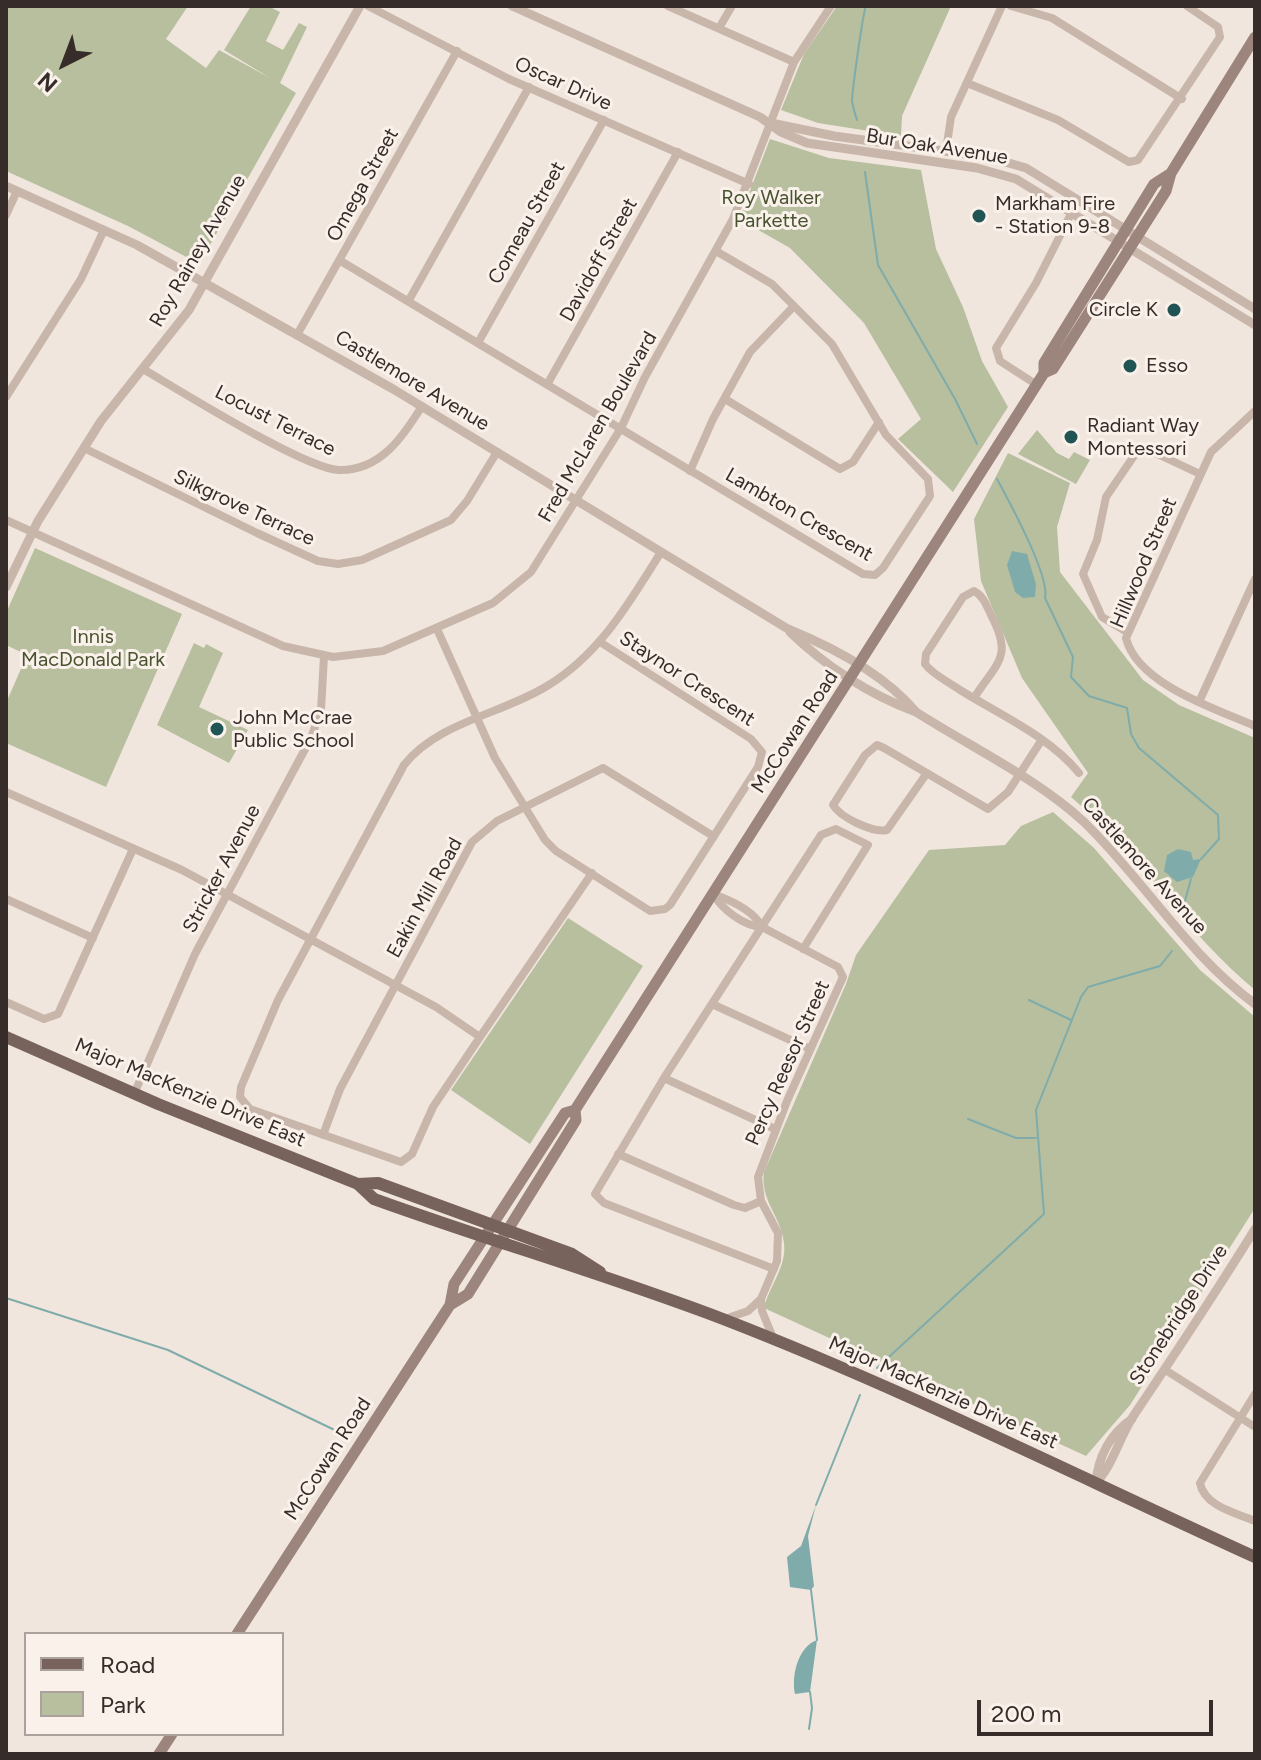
<!DOCTYPE html>
<style>
body{margin:0}
#map{position:relative;width:1261px;height:1760px;overflow:hidden;background:#f1e6de;font-family:Figtree,sans-serif}
canvas{display:block}
.frame{position:absolute;inset:0;border:8px solid #362c29;pointer-events:none}
.legend{position:absolute;left:24px;top:1632px;width:260px;height:104px;box-sizing:border-box;background:#f9f1ea;border:2px solid #aba29d;margin:0;padding:10px 14px;list-style:none;font-size:24px;color:#362c29}
.legend li{display:flex;align-items:center;gap:16px;height:40px}
.legend b{width:40px;border:2px solid #aba29d}
.north{position:absolute;left:24px;top:24px;width:80px;height:80px;-webkit-text-stroke:6px #f9f1ea;paint-order:stroke;rotate:222deg;font-size:22px;font-weight:700;line-height:32px;text-align:center;color:#362c29}
.north::after{content:'';display:block;margin:auto;width:28px;height:36px;background:#362c29;clip-path:polygon(50% 0,100% 100%,50% 72%,0 100%)}
.scale{position:absolute;left:977px;top:1700px;width:236px;height:36px;box-sizing:border-box;border:4px solid #362c29;border-top:0;padding-left:10px;font-size:24px;line-height:28px;white-space:nowrap;color:#362c29;-webkit-text-stroke:6px #f9f1ea;paint-order:stroke}
</style>
<div id="map">
<canvas width="1261" height="1760"></canvas>
<div class="frame"></div>
<ul class="legend">
<li><b style="height:10px;background:#77635c"></b>Road</li>
<li><b style="height:22px;background:#b7bf9f"></b>Park</li>
</ul>
<div class="north">N</div>
<div class="scale">200 m</div>
</div>
<script>
const g = document.querySelector('canvas').getContext('2d');
g.lineJoin = 'round';
function fillPath(path, color) {
  g.fillStyle = color;
  g.fill(path, 'evenodd');
}
function trace(path, color, width, dash) {
  g.strokeStyle = color;
  g.lineWidth = width;
  g.lineCap = dash ? 'butt' : 'round';
  g.setLineDash(dash || []);
  g.stroke(path);
}
function write(font, color, halo, rows, align = 'center') {
  g.font = font + ' Figtree,sans-serif';
  g.lineWidth = 6;
  g.setLineDash([]);
  g.textBaseline = 'middle';
  g.strokeStyle = halo;
  g.fillStyle = color;
  for (const [text, x, y, turn = 0] of rows) {
    g.save();
    g.translate(x, y);
    g.rotate((+turn || 0) * Math.PI / 180);
    g.textAlign = isNaN(turn) ? turn : align;
    if (halo) g.strokeText(text, 0, 0);
    g.fillText(text, 0, 0);
    g.restore();
  }
}
const green = new Path2D(`
 M6,6H188L166,39L206,68L219,50L270,78L224,50L251,6H268L280,12L266,41L283,50L299,23L307,27L280,83L296,93L201,261L192,260L128,226L6,171Z
 M837,6H951L902,116L901,136L818,123L781,110L804,54Z
 M770,139L829,158L921,170L936,249L963,307L982,361L1008,407L953,492L898,439L921,419L864,323L790,248L739,219Z
 M1037,430L1057,453L1069,459L1074,452L1090,460L1076,484L1018,454Z
 M1008,453L1070,483L1057,527L1060,572L1143,680L1179,705L1255,738V990C1186,933 1139,855 1071,797L1088,773L1022,678L981,581L974,519Z
 M35,548L182,614L106,787L6,743V703L27,655L6,645V613Z
 M194,643L204,648L206,644L223,653L199,707L248,730L229,763L157,725Z
 M1053,812L1094,848L1200,970L1255,1017V1208L1130,1405L1086,1456L764,1308C769,1286 787,1267 784,1243C781,1216 760,1201 764,1172L846,984L856,955L929,850L1005,845L1021,826Z
 M568,918L643,966L530,1144L451,1090Z`);
const water = new Path2D(`
 M1012,551L1027,554L1036,584L1035,597L1023,598L1015,592L1007,565Z
 M1178,849L1191,852L1193,860L1201,859L1193,877L1177,882L1164,871L1167,855Z
 M816,1505L808,1536L814,1586L811,1590L790,1587L787,1557L801,1546Z
 M817,1640L810,1692L795,1694C791,1674 799,1646 817,1640Z`);
const stream = new Path2D(`
 M857,120C855,114 853,107 852,101C852,92 863,12 866,6
 M865,172L878,265L955,399L977,444
 M997,479C1009,501 1050,577 1045,598L1073,657L1071,677L1089,696L1127,708L1131,734L1139,748L1218,815L1219,839L1201,859
 M1183,908L1191,879
 M1029,1000L1071,1020
 M968,1119L1016,1138H1036
 M6,1298L168,1350L345,1435
 M877,1368L1044,1214L1036,1110L1081,997L1088,987L1160,966L1172,951
 M816,1505L860,1395
 M811,1590L817,1640
 M809,1729L812,1708L810,1692`);
const minor = new Path2D(`
 M368,6L509,79L749,184
 M668,6L794,62
 M1011,6L1052,18L1182,99
 M719,28L732,6
 M967,83L1058,120L1129,162L1138,160L1220,37L1218,27L1187,6
 M946,151L951,117L1002,6
 M6,215L17,191
 M339,260L863,574L875,575L883,568L930,496L928,479L886,435L832,344L772,284L716,251
 M409,300L529,87
 M297,335L457,51
 M479,341L604,120
 M143,369C179,390 305,469 339,470C380,471 403,437 422,406
 M548,383L678,152
 M1037,385L1000,361L996,348L1036,283L1072,212
 M6,397L81,279L104,230
 M725,399L840,469L853,462L879,422
 M1255,411L1211,452L1126,638C1137,684 1216,709 1255,726
 M84,448L257,533L318,561L338,564L362,560L451,520L467,501L497,452
 M690,471L713,419L750,352L794,306
 M6,520L283,646L333,657L383,651L493,603L531,572L621,428L645,377L733,219L794,62L831,6
 M437,629L495,758L545,840L556,851L650,911L665,909L670,905L758,767L762,752L751,739L600,642
 M1127,632L1102,617L1083,574L1097,540L1106,497L1138,450L1151,451L1200,474
 M974,698C997,662 1013,658 992,617C987,607 984,596 974,591L963,597L926,654L925,664C933,675 949,682 960,690C999,714 1050,737 1079,773
 M1199,702L1255,579
 M927,773L887,830C873,833 841,818 833,805L865,755L877,745L884,748L988,809L1008,792L1041,741
 M6,792L182,870L436,1007L480,1037L592,873
 M713,894C722,909 743,926 762,927L838,967L843,977L787,1101L758,1177L761,1201L778,1233L777,1261L761,1299L748,1311L725,1319
 M713,894C730,900 754,911 762,927
 M6,899L93,938
 M6,1002L44,1019L58,1014L133,849
 M712,1004L810,1049
 M480,1037L433,1107L412,1154L401,1162L250,1109L240,1097L241,1087L278,1000L404,765C438,722 502,714 547,686C600,654 629,603 661,552
 M664,1078L775,1129
 M134,1094L195,954L311,738L321,710L324,656
 M323,1135L340,1089L472,842L497,821L603,768L713,836
 M618,1154L734,1205L745,1208L761,1201
 M774,1269L604,1203L595,1194L664,1078L821,835L836,829L868,845L803,949
 M761,1299L762,1311L774,1340
 M1167,1371L1255,1427
 M1255,1394L1200,1483C1204,1506 1236,1513 1255,1521`);
const tertiary = new Path2D(`
 M512,6L760,117L781,132L807,143L977,168L1016,179L1255,325
 M771,123L834,136L988,157L1026,168L1255,309
 M6,186L137,245L393,389L788,629C832,647 885,675 916,712
 M6,587L38,521L101,421L189,310L360,6
 M790,632C825,666 870,695 916,712C969,746 1038,779 1084,822C1144,880 1187,954 1255,1004
 M1096,1483C1098,1457 1110,1434 1132,1419
 M1095,1484C1114,1464 1119,1437 1134,1415C1175,1354 1216,1292 1255,1229`);
const secondary = new Path2D(`
 M1044,373V363L1154,184L1171,173
 M450,1305L468,1294L576,1120L575,1110L1044,373L1053,369L1166,191L1171,173L1255,37
 M237,1634L450,1305L454,1284L565,1113L575,1110
 M159,1754L172,1734`);
const primary = new Path2D(`
 M6,1037L158,1104L358,1184L374,1199C490,1241 608,1275 723,1319C904,1389 1079,1477 1255,1557
 M358,1184L378,1183L416,1197L572,1254L600,1272`);
const markers = [
 [979,216,8,"#215555"],
 [1174,310,8,"#215555"],
 [1130,366,8,"#215555"],
 [1071,437,8,"#215555"],
 [217,729,8,"#215555"]
];
const streetNames = [
 ["Oscar Drive",563,84,24],
 ["Bur Oak Avenue",937,147,9],
 ["Omega Street",363,185,-61],
 ["Comeau Street",527,223,-61],
 ["Roy Rainey Avenue",198,251,-60],
 ["Davidoff Street",599,260,-61],
 ["Castlemore Avenue",412,381,31],
 ["Locust Terrace",275,421,27],
 ["Fred McLaren Boulevard",598,427,-60],
 ["Silkgrove Terrace",244,508,25],
 ["Lambton Crescent",799,515,30],
 ["Hillwood Street",1144,563,-67],
 ["Staynor Crescent",687,679,33],
 ["McCowan Road",795,732,-57],
 ["Castlemore Avenue",1144,866,48],
 ["Stricker Avenue",222,869,-62],
 ["Eakin Mill Road",425,898,-61],
 ["Percy Reesor Street",788,1063,-66],
 ["Major MacKenzie Drive East",190,1093,23],
 ["Stonebridge Drive",1179,1315,-57],
 ["Major MacKenzie Drive East",943,1393,24],
 ["McCowan Road",328,1459,-57]
];
const parkNames = [
 ["Roy Walker",771,198],
 ["Parkette",771,221],
 ["Innis",93,637],
 ["MacDonald Park",93,660]
];
const poiNames = [
 ["Markham Fire",995,204],
 ["- Station 9-8",995,227],
 ["Circle K",1158,310,"right"],
 ["Esso",1146,366],
 ["Radiant Way",1087,426],
 ["Montessori",1087,449],
 ["John McCrae",233,718],
 ["Public School",233,741]
];
fillPath(green, '#b7bf9f');
fillPath(water, '#7facaa');
trace(stream, '#7facaa', 2);
trace(minor, '#c8b6aa', 8);
trace(tertiary, '#c8b6aa', 9);
trace(secondary, '#9c857c', 11);
trace(primary, '#77635c', 12);
for (const [x, y, r, color] of markers) {
  const dot = new Path2D();
  dot.arc(x, y, r, 0, 2 * Math.PI);
  g.fillStyle = color;
  g.fill(dot);
  trace(dot, '#f9f1ea', 3);
}
write('20px', '#362c29', '#f9f1ea', streetNames);
write('20px', '#49532f', '#f9f1ea', parkNames);
write('20px', '#362c29', '#f9f1ea', poiNames, 'left');
</script>
